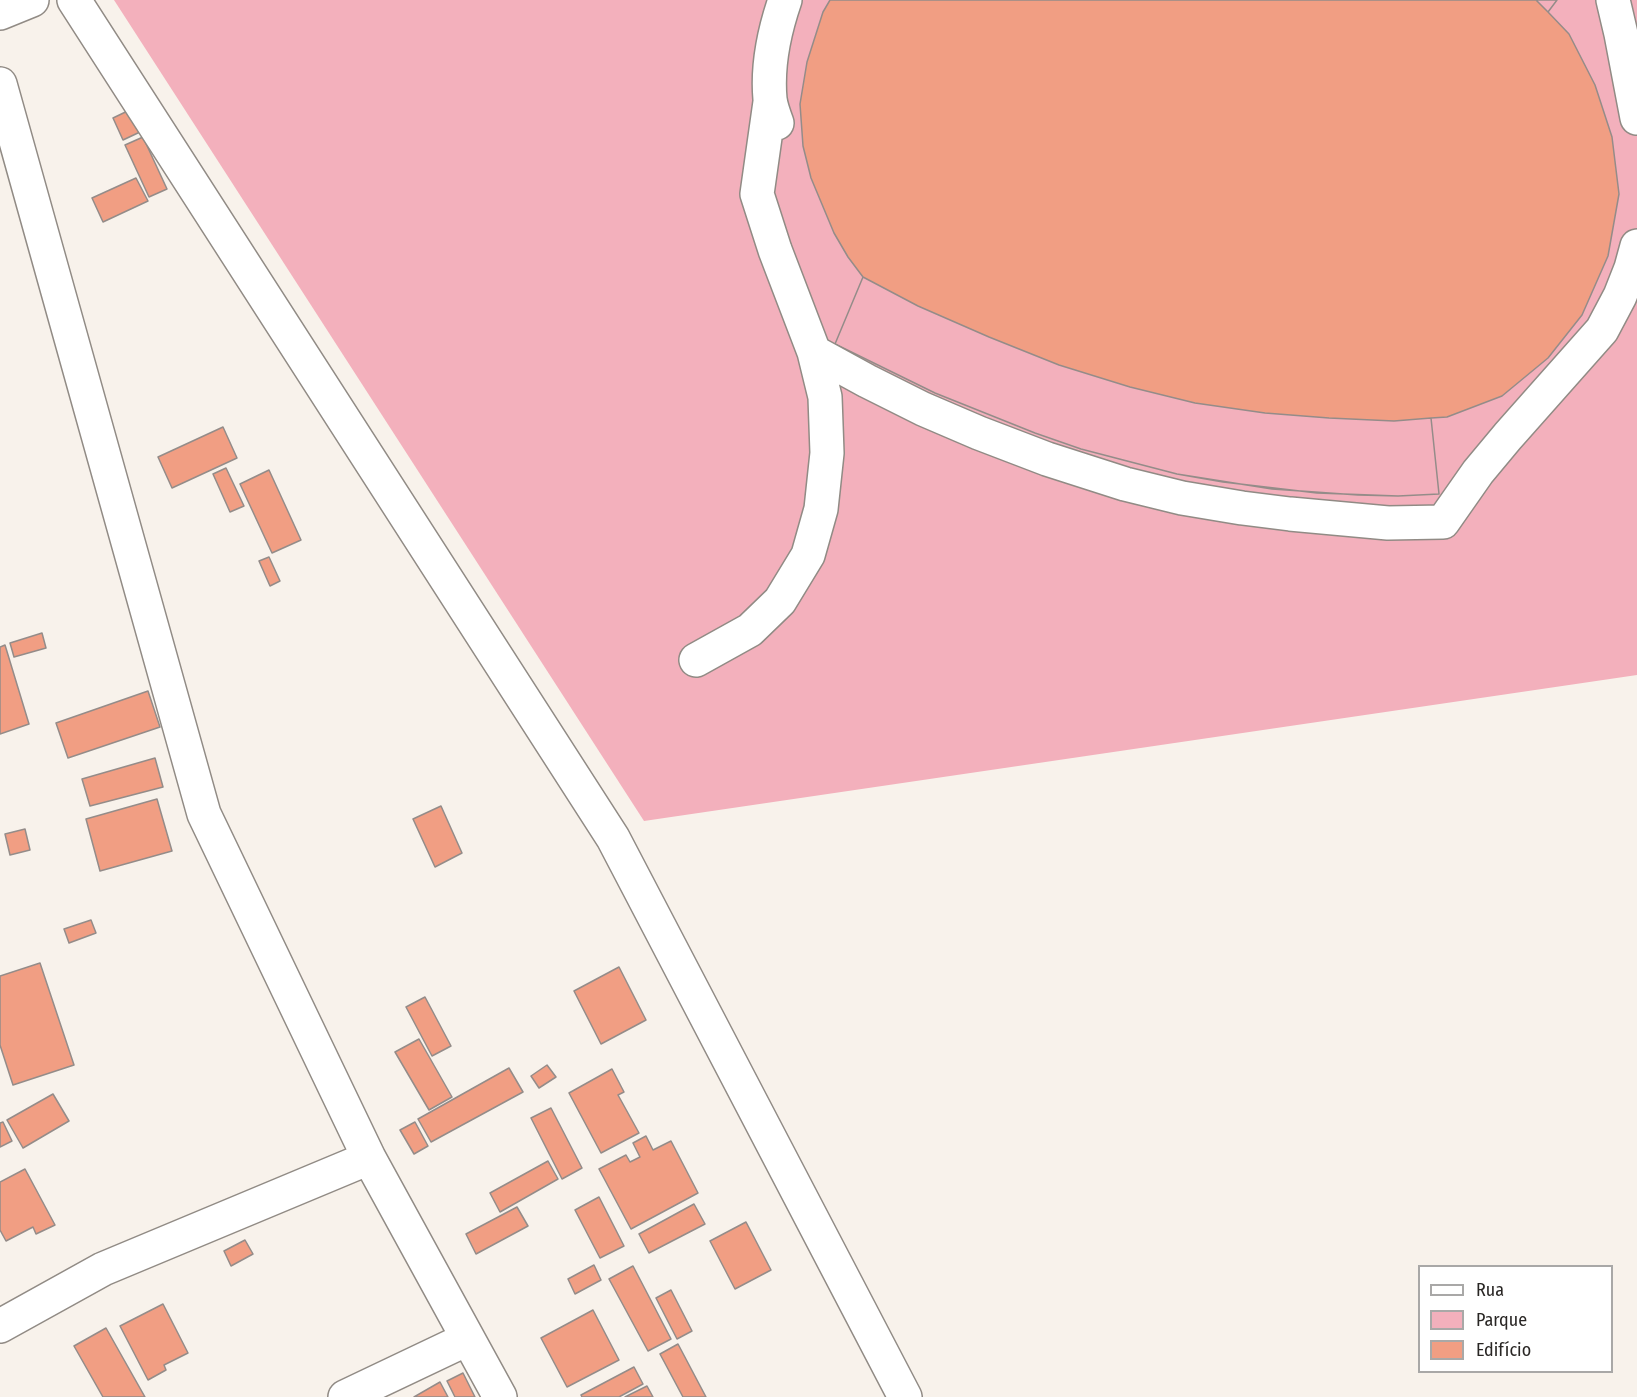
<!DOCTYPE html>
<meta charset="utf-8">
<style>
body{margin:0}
#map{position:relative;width:1637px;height:1397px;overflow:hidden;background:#f8f2eb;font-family:"Fira Sans Condensed",sans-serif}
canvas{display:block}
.legend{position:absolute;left:1418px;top:1265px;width:195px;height:108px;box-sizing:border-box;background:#fff;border:2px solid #a9a8a7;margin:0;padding:8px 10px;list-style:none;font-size:18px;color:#292624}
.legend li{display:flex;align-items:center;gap:12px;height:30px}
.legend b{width:30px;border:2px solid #a9a8a7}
</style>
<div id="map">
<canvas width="1637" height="1397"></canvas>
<ul class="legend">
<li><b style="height:8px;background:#fff"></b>Rua</li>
<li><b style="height:16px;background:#f3b0bc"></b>Parque</li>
<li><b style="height:16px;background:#f19e83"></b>Edifício</li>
</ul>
</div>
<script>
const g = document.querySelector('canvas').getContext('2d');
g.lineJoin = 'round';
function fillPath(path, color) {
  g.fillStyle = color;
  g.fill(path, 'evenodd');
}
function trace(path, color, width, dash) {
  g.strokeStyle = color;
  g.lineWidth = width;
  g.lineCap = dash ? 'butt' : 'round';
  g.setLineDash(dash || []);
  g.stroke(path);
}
const green = new Path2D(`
 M114,0H1637V675L644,821Z`);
const building = new Path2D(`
 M830,0H1557L1548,12L1569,34L1595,85L1612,137L1619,194L1608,256L1582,315L1548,358L1502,396L1447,417L1431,418L1439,494L1398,496L1358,495L1272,489L1177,474L1081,449L1035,433L935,393L835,344L863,277L848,257L834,233L811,178L803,146L800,104L807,62L823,12Z
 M1536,0H1557L1548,12Z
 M138,106L140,132L123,140L113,118Z
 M143,137L167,189L149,197L125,145Z
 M136,178L148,201L103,222L92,198Z
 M863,277L918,306L989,337L1059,365L1130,387L1195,403L1265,413L1329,418L1394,421L1431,418L1439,494L1398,496L1317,493L1223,482L1177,474L1127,461L1081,449L1035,433L935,393L835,344Z
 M223,427L237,458L172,488L158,457Z
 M226,468L244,506L230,512L213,474Z
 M269,470L301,540L272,553L240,484Z
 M269,557L280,581L270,586L259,561Z
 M42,633L46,648L14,657L10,643Z
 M5,645L29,724L0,734V647Z
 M148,691L160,727L68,758L56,723Z
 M155,758L163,787L90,806L82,779Z
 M157,799L172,851L100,871L86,819Z
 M441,806L462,853L435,867L413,819Z
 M25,829L30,850L10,855L5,834Z
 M91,920L96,933L69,943L64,929Z
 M40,963L74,1065L13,1085L0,1045V976Z
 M619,967L646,1020L601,1044L574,991Z
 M425,997L451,1046L432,1056L406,1007Z
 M419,1039L452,1097L429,1110L395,1052Z
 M547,1065L556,1077L539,1088L531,1076Z
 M509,1068L523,1092L431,1142L418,1119Z
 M612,1069L624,1092L618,1095L639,1133L601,1153L569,1093Z
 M53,1094L69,1121L23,1148L7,1120Z
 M551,1108L582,1168L562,1179L531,1118Z
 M3,1122L12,1141L0,1147V1123Z
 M415,1122L428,1146L414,1154L400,1130Z
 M646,1136L653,1150L671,1141L698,1193L631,1229L599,1169L626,1155L630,1162L640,1157L633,1143Z
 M548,1161L558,1179L500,1212L490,1193Z
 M25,1169L55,1225L36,1234L33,1227L6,1241L0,1230V1182Z
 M599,1197L624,1246L600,1258L575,1210Z
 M694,1204L705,1224L649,1253L639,1234Z
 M517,1207L528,1226L476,1254L466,1234Z
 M746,1222L771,1270L735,1289L710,1241Z
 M245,1240L253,1254L231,1266L224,1251Z
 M594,1265L601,1280L575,1294L568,1279Z
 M633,1266L671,1339L648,1351L609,1279Z
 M671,1290L692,1331L677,1339L656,1298Z
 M163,1304L188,1353L164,1365L166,1370L148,1380L120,1326Z
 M593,1310L619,1360L567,1387L541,1338Z
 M106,1328L145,1397H103L74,1346Z
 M678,1344L706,1397H683L660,1354Z
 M634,1367L643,1384L619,1397H582L581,1395Z
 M463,1373L475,1397H455L447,1381Z
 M440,1382L448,1397H414Z
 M647,1386L653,1397H625Z`);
const minor = new Path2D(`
 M74,0L613,838L905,1397
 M1613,0L1621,34L1637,118
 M0,13L32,0
 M0,84L204,814L369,1158L500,1397
 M770,102L757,194L775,250L814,352L867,381L923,409L979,433L1047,459L1125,484L1182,498L1242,508L1290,514L1388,523L1443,522L1478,472L1508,436L1602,330L1620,296L1631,268L1637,246
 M777,123C774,115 771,107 770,99C767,66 774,32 785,0
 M696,660L750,630L780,601L808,555L821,509L827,453L825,397L814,352
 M0,1326L103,1269L369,1158
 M345,1397L467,1339`);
fillPath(green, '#f3b0bc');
fillPath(building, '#f19e83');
trace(building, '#948c89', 1.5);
trace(minor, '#918b85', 36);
trace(minor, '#fff', 33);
</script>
